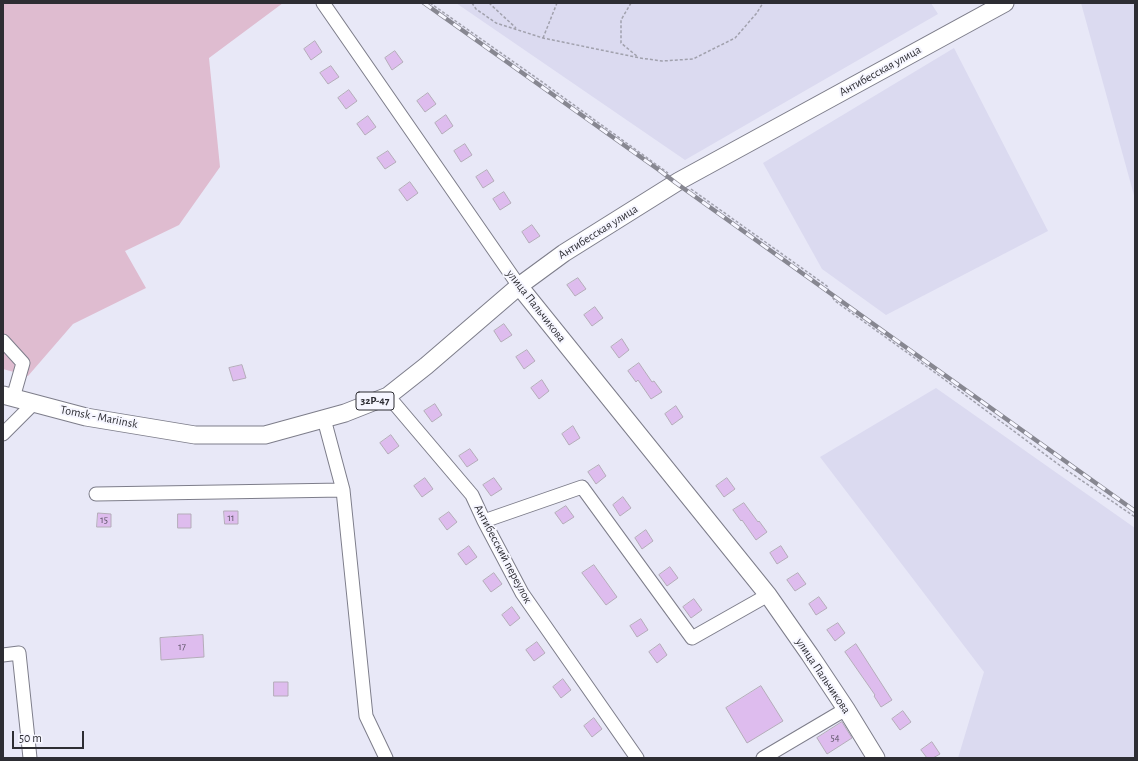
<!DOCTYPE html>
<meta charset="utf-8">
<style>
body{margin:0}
#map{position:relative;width:1138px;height:761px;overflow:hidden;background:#e8e8f7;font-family:"Alegreya Sans",sans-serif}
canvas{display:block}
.frame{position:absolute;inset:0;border:4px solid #2d2d33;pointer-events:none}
.scale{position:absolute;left:12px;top:731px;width:72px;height:18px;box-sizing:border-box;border:2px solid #2d2d33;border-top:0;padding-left:5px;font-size:12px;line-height:14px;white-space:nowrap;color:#2d2d33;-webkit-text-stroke:3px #f6f6ff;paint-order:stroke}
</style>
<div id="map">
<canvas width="1138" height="761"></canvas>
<div class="frame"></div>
<div class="scale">50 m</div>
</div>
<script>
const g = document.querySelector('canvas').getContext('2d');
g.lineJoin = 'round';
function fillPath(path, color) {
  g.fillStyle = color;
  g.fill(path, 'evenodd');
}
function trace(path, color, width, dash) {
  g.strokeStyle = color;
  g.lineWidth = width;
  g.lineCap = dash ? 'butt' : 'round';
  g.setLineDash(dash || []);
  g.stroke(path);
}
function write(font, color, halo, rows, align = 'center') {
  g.font = font + ' "Alegreya Sans",sans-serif';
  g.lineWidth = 4;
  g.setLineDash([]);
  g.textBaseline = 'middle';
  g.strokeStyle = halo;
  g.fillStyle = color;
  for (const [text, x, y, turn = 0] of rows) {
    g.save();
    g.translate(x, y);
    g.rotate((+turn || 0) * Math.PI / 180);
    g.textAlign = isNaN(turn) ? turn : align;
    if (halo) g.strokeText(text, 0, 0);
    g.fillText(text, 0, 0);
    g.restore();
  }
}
const built = new Path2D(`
 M456,3H931L938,14L685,160Z
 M1081,3H1135V199Z
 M954,48L1048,231L886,315L822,269L763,163Z
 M936,388L1135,528V758H958L984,672L820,457Z`);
const green = new Path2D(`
 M3,3H283L209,58L220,167L179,225L125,251L146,288L73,324L28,376L3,369Z`);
const building = new Path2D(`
 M315,41L322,52L311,60L304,49Z
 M395,51L403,62L392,70L385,58Z
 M331,66L339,77L328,84L320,73Z
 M349,90L357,101L346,109L338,98Z
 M428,93L436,104L425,112L417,101Z
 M446,115L453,126L442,134L435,123Z
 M368,116L376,127L365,135L357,124Z
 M465,144L472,155L461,162L454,151Z
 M388,151L396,162L385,169L377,158Z
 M487,170L494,181L483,188L476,177Z
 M410,182L418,193L407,201L399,190Z
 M504,192L511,203L500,210L493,199Z
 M532,225L540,236L529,243L522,232Z
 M578,278L586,289L575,296L567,285Z
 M595,307L603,318L592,326L584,315Z
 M504,324L512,335L501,342L494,331Z
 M622,339L629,350L619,358L611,347Z
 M527,350L535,361L524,369L516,357Z
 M639,363L652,382L654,381L662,392L651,399L638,380L636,382L628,371Z
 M242,365L246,378L233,381L229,368Z
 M542,380L549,391L539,399L531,388Z
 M435,404L442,415L432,422L424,411Z
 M676,406L683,417L672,425L665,414Z
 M573,426L580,438L569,445L562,434Z
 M391,435L399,446L388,454L380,443Z
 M470,449L478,460L467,467L459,456Z
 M599,465L606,476L596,484L588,472Z
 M425,478L433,489L422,497L414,486Z
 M494,478L502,489L491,496L483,485Z
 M727,478L735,489L724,497L716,486Z
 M623,497L631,508L620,516L613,505Z
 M744,503L758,522L759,521L767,532L756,540L742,520L741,521L733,510Z
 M566,506L574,517L563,524L555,513Z
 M224,511H238V524H225Z
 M449,512L457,522L447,530L439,519Z
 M98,513L111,514V527H97Z
 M178,514H191V528H178Z
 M646,530L653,541L642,549L635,538Z
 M469,546L477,557L466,565L458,554Z
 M781,546L788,557L777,564L770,553Z
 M594,565L617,597L606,605L582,573Z
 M670,567L678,578L667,586L659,575Z
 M494,573L502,584L491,592L483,581Z
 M798,573L806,584L795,591L787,580Z
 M819,597L827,608L816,615L809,604Z
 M694,599L702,610L691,618L683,607Z
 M512,607L520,618L510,626L502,615Z
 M641,619L648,630L637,637L630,626Z
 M838,623L845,633L835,641L827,630Z
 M203,635L204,657L161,660L160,638Z
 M537,642L545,653L534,661L526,650Z
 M660,644L667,655L657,663L649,652Z
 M856,644L892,700L881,707L874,696L875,695L845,652Z
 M563,679L571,690L561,698L553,687Z
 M274,682H288V696H274Z
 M761,686L783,721L747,743L726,708Z
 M903,711L911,722L900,730L892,719Z
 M594,718L602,729L592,737L584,726Z
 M842,722L852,738L827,754L817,738Z
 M932,742L940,754L933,758H927L921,750Z`);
const path = new Path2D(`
 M430,3L538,79L668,173
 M472,3L476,9L496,23L543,38L640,58L662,61L693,59L735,38L756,14L763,3
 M489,3L516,28
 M631,3L621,20V43L638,57
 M543,38L557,3
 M691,189L827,286L829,292L835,301L937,374L1062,467L1135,517`);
const minor = new Path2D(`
 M323,3L519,286
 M3,341L23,363L13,398
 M388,396L472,495L484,521L522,593L637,758
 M324,419L343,490L366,716L386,758
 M3,434L34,403
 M96,494L343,490
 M484,521L582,487L692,638L768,595
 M3,655L19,653L30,758
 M763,758L846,709`);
const major = new Path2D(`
 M519,286L768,595L810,655L846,709L876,758
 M3,395L86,417L195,435H265L345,413L388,396L426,366L519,286L564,253L679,181L1005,3`);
const rail = new Path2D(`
 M424,3L659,170L676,183L1135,511`);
const numberNames = [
 ["11",231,518],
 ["15",104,520],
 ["17",182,647],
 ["54",835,738]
];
const shields = [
 [375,401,38]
];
const shieldNames = [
 ["32Р-47",375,401]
];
const streetNames = [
 ["Антибесская улица",880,71,-29],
 ["Антибесская улица",598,232,-32],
 ["улица Пальчикова",536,306,52],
 ["Tomsk - Mariinsk",99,417,11],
 ["Антибесский переулок",503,554,62],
 ["улица Пальчикова",823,676,56]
];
fillPath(built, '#dbdaf0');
fillPath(green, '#dfbcd0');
fillPath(building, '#debcee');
trace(building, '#b4acb9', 1);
trace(minor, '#7d7d8a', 15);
trace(major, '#7d7d8a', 19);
trace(path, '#a1a1ad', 1.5, [3, 2]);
trace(minor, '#fff', 13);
trace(major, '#fff', 17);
trace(rail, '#878791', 4.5);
trace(rail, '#f6f6ff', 3, [9]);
write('10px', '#595162', null, numberNames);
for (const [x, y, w] of shields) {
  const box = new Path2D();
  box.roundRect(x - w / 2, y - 9, w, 18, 3);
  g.fillStyle = '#f6f6ff';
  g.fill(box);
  trace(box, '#2d2d33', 1);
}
write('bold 11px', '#2d2d33', null, shieldNames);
write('12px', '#2d2d33', '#f6f6ff', streetNames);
</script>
